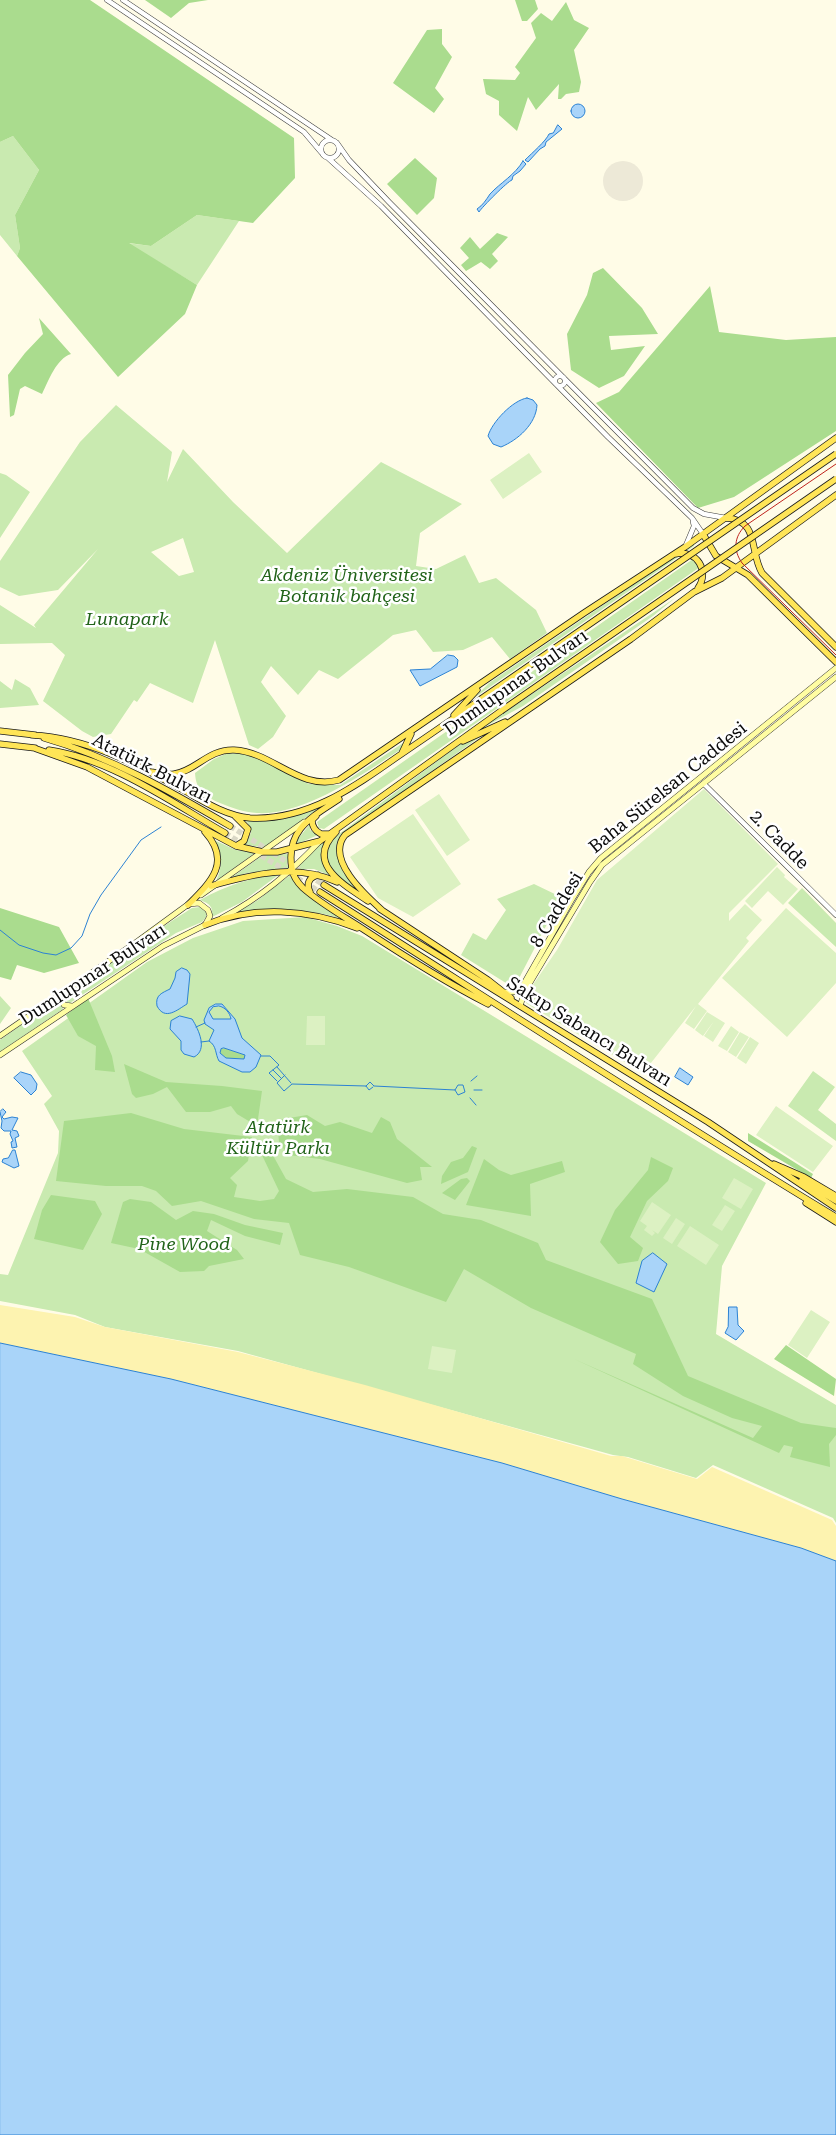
<!DOCTYPE html>
<meta charset="utf-8">
<style>
body{margin:0}
canvas{display:block;background:#fffce7}
</style>
<canvas width="836" height="2135"></canvas>
<script>
const g = document.querySelector('canvas').getContext('2d');
g.lineJoin = 'round';
function fillPath(path, color) {
  g.fillStyle = color;
  g.fill(path, 'evenodd');
}
function trace(path, color, width, dash) {
  g.strokeStyle = color;
  g.lineWidth = width;
  g.lineCap = dash ? 'butt' : 'round';
  g.setLineDash(dash || []);
  g.stroke(path);
}
function write(font, color, halo, rows, align = 'center') {
  g.font = font + ' "Roboto Serif",serif';
  g.lineWidth = 5;
  g.setLineDash([]);
  g.textBaseline = 'middle';
  g.strokeStyle = halo;
  g.fillStyle = color;
  for (const [text, x, y, turn = 0] of rows) {
    g.save();
    g.translate(x, y);
    g.rotate((+turn || 0) * Math.PI / 180);
    g.textAlign = isNaN(turn) ? turn : align;
    if (halo) g.strokeText(text, 0, 0);
    g.fillText(text, 0, 0);
    g.restore();
  }
}
const green = new Path2D(`
 M13,136L39,170L15,215L20,248L17,256L0,235V142Z
 M197,215L239,221L197,285L127,243L151,246Z
 M116,405L172,452L167,482L183,449L233,502L287,553L381,462L462,504L420,533L416,566L436,569L465,555L479,583L496,578L536,610L547,633L510,659L492,637L463,650L433,652L416,630L393,635L338,679L319,670L298,695L271,666L261,682L286,716L273,737L258,749L249,745L215,640L193,703L150,683L137,702L134,700L111,734L93,737L82,731L43,701L65,655L52,643L0,644V605L36,628L34,625L98,549L58,590L19,596L0,587V561L80,442ZM183,538L194,572L179,576L151,552Z
 M0,473L6,475L30,492L0,538Z
 M694,543V546L474,698L489,683Z
 M693,559L700,567L324,829L319,828L317,822Z
 M675,598L653,616L523,706L477,731Z
 M15,679L30,688L39,705L0,708V681L12,690Z
 M487,732L340,836C328,857 349,876 360,893C339,878 320,869 331,840L459,745Z
 M403,743L400,750C363,774 303,816 257,813C243,812 232,808 220,803C204,796 196,790 195,773L214,759L228,753L244,754L260,759L309,784L340,785Z
 M324,804L266,847L243,845L251,833L248,823L244,820L256,821Z
 M310,824V830L318,835L297,844V840Z
 M214,840L236,850L255,853L216,881C223,866 222,855 214,840Z
 M327,840C320,853 323,862 329,875L314,869H295L322,841Z
 M289,854L290,868L247,873L231,878L263,855Z
 M281,873L242,902L212,917C213,906 210,904 200,900C226,885 252,878 281,873Z
 M290,875C305,898 323,906 346,920C305,907 278,909 236,913L258,900Z
 M534,884L561,897L514,988L461,955L473,933L486,940L506,910L497,899Z
 M802,888L836,923V947L788,903Z
 M200,907L206,912V917L202,922L176,933L70,1003L64,1000C70,986 172,921 192,908Z
 M305,917L337,926L362,936L766,1183L722,1266L716,1334L836,1405V1523L833,1518L713,1465L696,1478L628,1457L613,1455L238,1351L105,1327L75,1315L0,1301V1274L8,1275L58,1153L59,1131L44,1104L52,1096L22,1051L147,962L193,938L243,921Z
 M0,996L11,1008L0,1024Z
 M57,1000L63,1009L0,1052V1040Z
 M813,1071L835,1087L818,1110L836,1124V1141L788,1106Z`);
const forest = new Path2D(`
 M0,0H90L294,138L295,178L253,223L197,215L151,246L129,243L197,285L185,314L118,377L17,256L20,248L15,215L39,170L13,136L0,142Z
 M145,0H208L189,3L171,18Z
 M515,0H535L538,9L527,21H522Z
 M566,2L574,20L589,28L574,50L581,82L579,92L566,94L561,99H558L559,84L536,110L528,97L517,131L499,115V101L486,94L483,79L515,80L520,73L515,67L536,38L531,23L541,13L552,21Z
 M442,29V44L452,57L435,88L444,99L434,113L393,83L427,30Z
 M415,158L437,178L434,198L417,215L387,184Z
 M497,233L508,237L492,254L498,261L490,269L481,262L466,271L461,265L469,258L460,248L470,237L480,249Z
 M603,268L642,308L658,334L609,336L611,350L645,346L624,376L599,388L571,370L567,334L587,295L593,273Z
 M710,286L719,332L786,340L836,337V431L734,497L698,508L596,403L619,392Z
 M39,318L71,354C56,359 49,380 42,394L25,386L20,389L14,415L10,417L8,375L25,353L43,334Z
 M0,908L59,927L79,963L44,973L17,965L11,980L0,977Z
 M88,998L112,1056L115,1072L95,1070L96,1046L78,1036L66,1015Z
 M224,1048L245,1055L244,1059L226,1058L220,1053L221,1049Z
 M124,1064L166,1082L222,1086L262,1091L257,1126L237,1114L231,1106L210,1112H186L167,1087L153,1094L136,1098L132,1094Z
 M131,1113L184,1129L252,1137L248,1161L230,1178L237,1185L234,1197L260,1201L274,1199L279,1191L261,1153L270,1150L286,1179L313,1192L347,1189L413,1197L443,1214L481,1220L538,1243L546,1260L652,1299L688,1376L801,1423L836,1428V1435L829,1444L830,1467L790,1457L793,1447L784,1445L779,1453L574,1359L753,1438L762,1426L732,1418L683,1396L633,1364L636,1354L531,1308L464,1269L446,1302L349,1267L300,1255L289,1223L254,1219L201,1201L172,1206L156,1191L142,1186H106L56,1181L64,1121Z
 M307,1115L325,1126L340,1122L372,1133L381,1117L390,1122L397,1139L432,1167H420L422,1180L407,1183L320,1159L288,1155L279,1142L277,1120Z
 M748,1133L813,1174L811,1178L748,1141Z
 M472,1146L477,1148L468,1172L441,1184L442,1176L451,1162L463,1158Z
 M651,1157L673,1168L668,1181L647,1201L630,1237L643,1248L638,1261L618,1264L600,1242L615,1210L648,1170Z
 M484,1159L499,1170L511,1175L562,1161L565,1172L530,1184L531,1216L466,1205Z
 M467,1178L470,1181L455,1200L442,1193L461,1179Z
 M51,1195L95,1201L102,1214L83,1250L34,1239L42,1210Z
 M130,1199L151,1202L176,1220L193,1211L214,1214L245,1225L283,1233L280,1245L245,1236L211,1220L207,1231L237,1250L244,1259L209,1266L204,1271L180,1272L139,1249L111,1243L123,1202Z
 M786,1345L836,1379L834,1396L774,1359Z`);
const sand = new Path2D(`
 M0,1305L75,1317L105,1327L238,1352L365,1385L611,1456H622L697,1479L712,1467L832,1520L836,1526V1561L801,1548L622,1499L502,1463L171,1379L0,1343Z`);
const pitch = new Path2D(`
 M529,453L542,472L503,499L490,480Z
 M704,789L778,864L729,913V921L745,904L762,920L746,938L749,941L698,1004L707,1011L694,1029L685,1023L696,1006L643,1073L527,1004L523,999L557,950L597,880Z
 M439,794L470,840L447,856L415,810Z
 M413,814L461,884L413,917L378,898L350,857Z
 M777,867L785,875L784,877L798,889L783,905L768,891L752,908L745,901Z
 M786,908L836,953V983L787,1037L722,978Z
 M707,1012L725,1023L713,1042L704,1036L714,1021L703,1036L695,1030Z
 M307,1016H325V1045H306Z
 M731,1026L739,1032L727,1051L718,1046Z
 M740,1032L749,1037L736,1057L728,1052Z
 M750,1037L759,1043L746,1064L737,1058Z
 M776,1106L833,1146L813,1172L756,1135Z
 M734,1178L753,1189L741,1209L722,1198Z
 M652,1202L671,1215L658,1234L652,1230L655,1233L652,1236L644,1230L647,1226L640,1221Z
 M725,1205L735,1211L722,1231L712,1225Z
 M676,1218L685,1224L672,1244L663,1238Z
 M690,1226L719,1245L706,1265L677,1246Z
 M811,1310L830,1322L807,1358L788,1345Z
 M432,1346L456,1350L452,1373L428,1369Z`);
const plaza = new Path2D(`
 M603 181a20 20 0 1 1 40 0a20 20 0 1 1-40 0Z`);
const water = new Path2D(`
 M571 111a7 7 0 1 1 14 0a7 7 0 1 1-14 0Z
 M558,125L562,129L546,142L545,146L540,149L528,162L525,160C532,153 546,141 549,134L553,133Z
 M523,161L526,164L520,171L513,176L512,180C508,181 482,207 479,212L477,209C483,205 486,200 490,194C500,183 515,175 523,161Z
 M527,398L533,400L537,405C536,424 518,440 501,447L493,444L488,436C492,422 513,400 527,398Z
 M448,655L454,656L458,660L457,667L420,686L410,670L430,669Z
 M182,968L187,970L190,974L187,1004C177,1010 165,1021 157,1006C155,995 162,993 170,989L175,978L176,972Z
 M216,1004H222L235,1019L242,1038L261,1055L256,1067L250,1072H242L219,1061C215,1054 217,1046 209,1041L214,1030L205,1024L204,1020L209,1008ZM219,1006C225,1007 230,1013 231,1019H213L209,1012L213,1007ZM224,1048L245,1055L244,1059L226,1058L220,1053L221,1049Z
 M180,1016L192,1019C199,1030 208,1050 194,1057L184,1054L181,1050V1041L170,1029L171,1021Z
 M680,1068L693,1077L688,1085L675,1077Z
 M21,1072L31,1075L37,1084L36,1090L31,1095L14,1078Z
 M3,1109L6,1112L2,1117L4,1119L12,1117L18,1118L12,1130L17,1131L19,1136L15,1138L17,1147L12,1148L11,1142L13,1141L10,1134L11,1131H4L1,1128L2,1121L0,1112Z
 M13,1150H15C16,1155 18,1161 19,1166L14,1168L2,1162L3,1159L8,1158Z
 M653,1253L667,1264L654,1292L636,1283L642,1261Z
 M729,1307H737L738,1325L744,1331L736,1340L725,1333L728,1327Z
 M0,1343L171,1379L502,1463L622,1499L801,1548L836,1561V2135H0Z`);
const stream = new Path2D(`
 M0,930L19,945L43,953L56,955L71,948L82,936L90,914L101,895L141,840L161,827
 M196,1027L205,1023
 M201,1042L209,1041
 M261,1056H270L279,1065L269,1073L277,1081
 M277,1067L291,1083
 M273,1070L281,1078
 M285,1075L277,1083L284,1091L292,1084L366,1086L369,1090L373,1087
 M471,1081L477,1076
 M366,1086L370,1082L374,1086L455,1090L458,1085H463L465,1092L458,1095L455,1090
 M474,1090H482
 M470,1098L476,1105`);
const primaryTunnel = new Path2D(`
 M230,826L324,885
 M225,833L320,892`);
const tertiary = new Path2D(`
 M107,0L304,132L321,152
 M123,0L332,140
 M321 149a9 9 0 1 1 18 0a9 9 0 1 1-18 0Z
 M337,143L349,160L389,202L693,508L704,514L726,518
 M328,158L381,206L608,437L692,518L703,534
 M555 381a5 5 0 1 1 10 0a5 5 0 1 1-10 0Z
 M686,545L694,526L693,522
 M704,784L836,915`);
const secondary = new Path2D(`
 M201,895L304,822
 M222,918C261,897 290,873 320,841
 M506,992H514L522,987L571,901L589,872L601,858L836,668
 M63,993L60,998L64,1005L72,1006
 M520,1006L525,991L590,882L602,865L836,677
 M0,1036L138,941L190,903
 M0,1055L163,946L205,925L210,916L208,910L199,903L189,904`);
const primary = new Path2D(`
 M726,518C760,520 749,551 762,573L836,647
 M703,534L716,556L748,575L836,662
 M675,554C697,549 710,571 698,588
 M454,715L477,690
 M0,731L35,735
 M32,735C89,738 138,765 187,792C206,803 227,816 250,818C306,821 353,788 397,757C425,738 453,719 481,699
 M44,738C111,757 170,791 230,826
 M463,741L505,722
 M0,744L35,748
 M34,748L87,767L236,846L263,852H277L320,841L501,711
 M49,750C111,759 171,802 225,833
 M402,753L411,734
 M151,772C158,773 166,775 174,774C196,771 208,749 234,750C273,752 299,791 339,780L584,613L685,547L836,438
 M339,799C312,817 285,830 292,869C293,876 298,883 303,888C321,904 343,916 363,929C404,956 445,982 488,1004
 M235,816L248,829L244,841L236,846
 M316,816L312,820C312,827 315,831 321,834H328
 M336,832C304,863 344,885 368,901
 M324,885L708,1122L836,1208
 M211,886C253,874 296,863 337,882
 M310,892C306,884 309,877 318,875
 M320,892C492,1001 662,1112 836,1217
 M188,905C211,882 232,862 205,832
 M380,909L488,980L511,998
 M383,911C365,895 325,859 345,835L631,639L694,592L722,578L836,495
 M205,925C254,905 308,909 357,928
 M774,1164L804,1177L836,1196
 M802,1180L836,1201
 M806,1203L836,1222`);
const tram = new Path2D(`
 M836,464L745,526C734,537 733,550 742,563L836,655`);
const primaryBridge = new Path2D(`
 M481,699L836,454
 M501,711L836,479`);
const parkNames = [
 ["Akdeniz Üniversitesi",347,576],
 ["Botanik bahçesi",347,597],
 ["Lunapark",127,620],
 ["Atatürk",278,1128],
 ["Kültür Parkı",278,1149],
 ["Pine Wood",184,1245]
];
const streetNames = [
 ["Dumlupınar Bulvarı",516,683,-35],
 ["Atatürk Bulvarı",152,769,27],
 ["Baha Sürelsan Caddesi",668,788,-39],
 ["2. Cadde",779,840,45],
 ["8 Caddesi",557,910,-59],
 ["Dumlupınar Bulvarı",93,975,-33],
 ["Sakıp Sabancı Bulvarı",589,1032,32]
];
fillPath(green, '#c9eab0');
fillPath(forest, '#aadc8e');
fillPath(sand, '#fdf3b0');
fillPath(pitch, '#dcf1c2');
fillPath(plaza, '#ede9d7');
fillPath(water, '#a9d4f9');
trace(water, '#2c82d3', 1);
trace(stream, '#2c82d3', 1);
trace(primaryTunnel, '#dad8c6', 5.5, [5.5, 3]);
trace(tertiary, '#3d3d3d', 5.5);
trace(secondary, '#2c2c2c', 6);
trace(primary, '#1b1b1b', 7);
trace(tertiary, '#fff', 4.5);
trace(secondary, '#fffda2', 5);
trace(primary, '#ffe557', 5.5);
trace(tram, '#bf231d', 1);
trace(primaryBridge, '#1b1b1b', 7, []);
trace(primaryBridge, '#ffe557', 5.5);
write('italic 18px', '#216319', '#fff', parkNames);
write('18px', '#0a0a0a', '#fff', streetNames);
</script>
